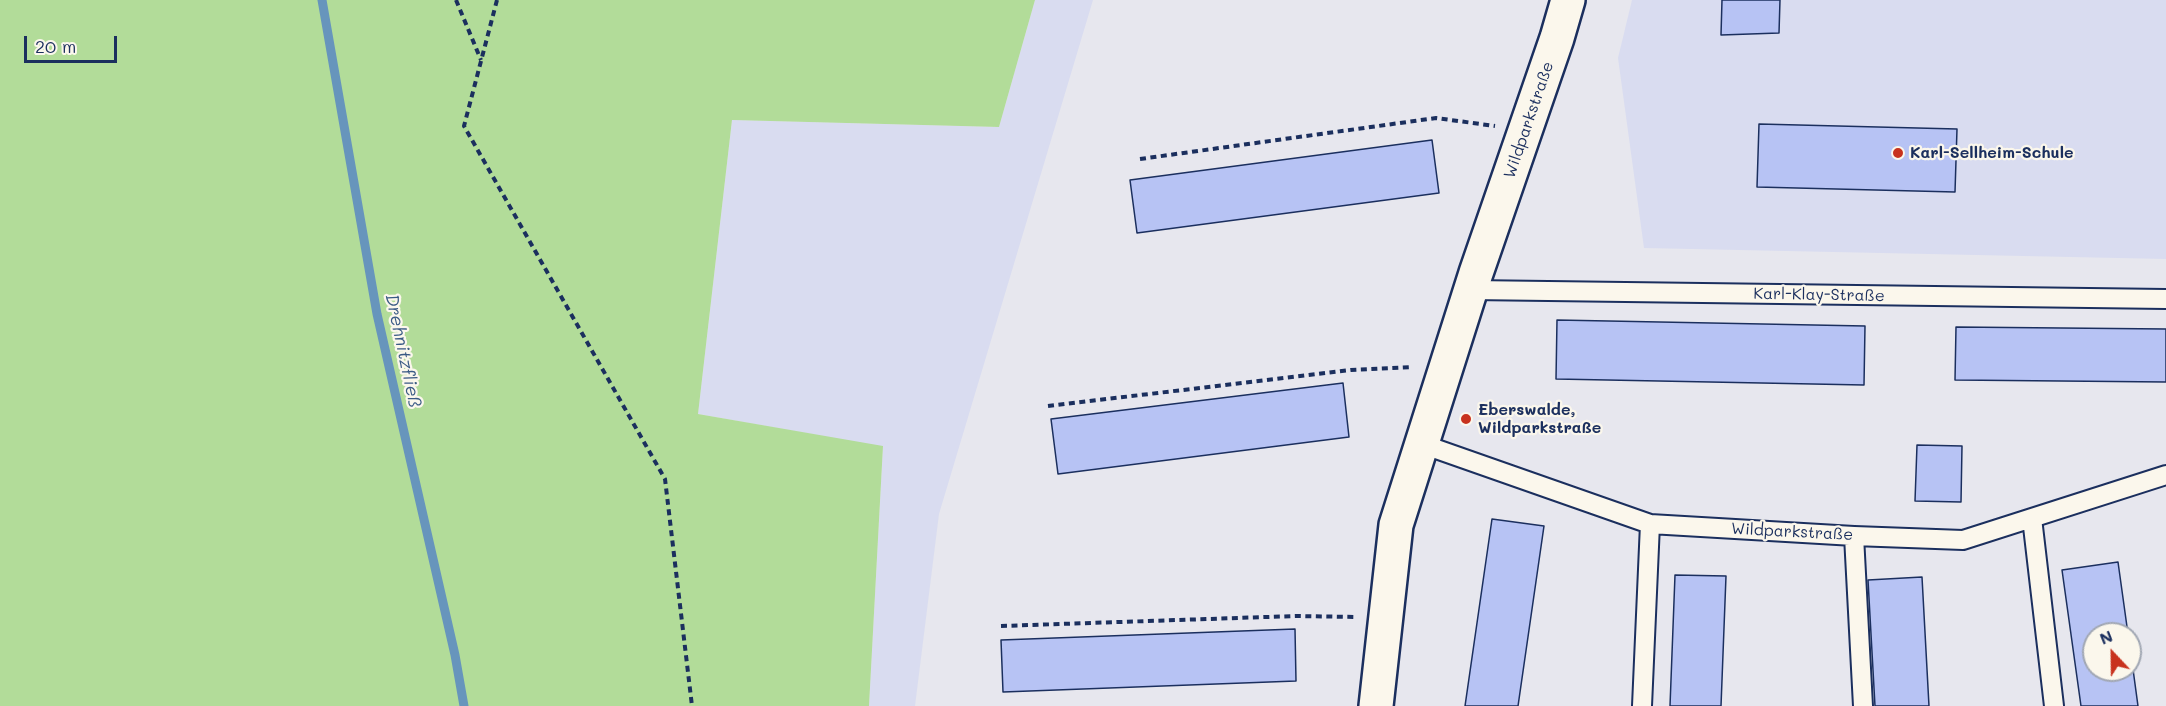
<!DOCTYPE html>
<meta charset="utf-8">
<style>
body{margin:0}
#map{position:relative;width:2166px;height:706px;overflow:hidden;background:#e7e7ee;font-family:Mali,sans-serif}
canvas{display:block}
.north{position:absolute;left:2082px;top:622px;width:60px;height:60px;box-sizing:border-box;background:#fbf7ec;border:2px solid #a1a7b3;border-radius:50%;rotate:338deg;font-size:16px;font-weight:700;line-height:24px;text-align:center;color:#1b2f5e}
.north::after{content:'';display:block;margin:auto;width:21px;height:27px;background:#c8321e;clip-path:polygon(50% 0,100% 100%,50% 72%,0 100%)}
.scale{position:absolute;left:24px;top:36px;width:93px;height:27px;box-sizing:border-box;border:3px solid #1b2f5e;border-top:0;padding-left:8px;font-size:18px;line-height:21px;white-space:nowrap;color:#1b2f5e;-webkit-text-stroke:4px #fbf7ec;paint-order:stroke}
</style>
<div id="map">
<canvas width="2166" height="706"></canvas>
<div class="north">N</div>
<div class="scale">20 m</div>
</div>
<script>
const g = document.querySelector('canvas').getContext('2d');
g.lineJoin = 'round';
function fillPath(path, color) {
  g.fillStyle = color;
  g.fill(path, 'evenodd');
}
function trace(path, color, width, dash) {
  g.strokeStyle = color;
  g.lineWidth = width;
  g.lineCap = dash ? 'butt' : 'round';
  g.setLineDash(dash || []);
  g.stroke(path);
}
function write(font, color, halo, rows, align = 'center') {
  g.font = font + ' Mali,sans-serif';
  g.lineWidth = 4.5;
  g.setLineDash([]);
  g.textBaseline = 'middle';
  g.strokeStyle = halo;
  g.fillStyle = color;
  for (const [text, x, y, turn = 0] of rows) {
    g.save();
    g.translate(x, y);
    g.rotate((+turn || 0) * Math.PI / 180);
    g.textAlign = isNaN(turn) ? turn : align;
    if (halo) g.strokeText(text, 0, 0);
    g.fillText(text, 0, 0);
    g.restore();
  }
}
const built = new Path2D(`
 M1035,0H1093L939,514L915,706H869L883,447L698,414L732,120L999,127Z
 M1632,0H2166V259L1644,248L1618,58Z`);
const green = new Path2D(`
 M0,0H1035L999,127L732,120L698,414L883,446L869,706H0Z`);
const stream = new Path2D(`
 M322,0L377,314L455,655L464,706`);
const building = new Path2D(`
 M1722,0H1780L1779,33L1721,35Z
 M1759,124L1957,129L1955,192L1757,187Z
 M1432,140L1439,193L1137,233L1130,180Z
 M1557,320L1865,326L1864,385L1556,379Z
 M1956,327L2166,329V382L1955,380Z
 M1343,383L1349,437L1058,474L1051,419Z
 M1917,445L1962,446L1961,502L1915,501Z
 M1492,519L1544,526L1518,706H1465Z
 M2118,562L2128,634H2094V670H2130V647L2138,706H2081L2062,570Z
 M1675,575L1726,576L1721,706H1670Z
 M1922,577L1929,706H1875L1868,580Z
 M1295,629L1296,681L1003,692L1001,640Z`);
const path = new Path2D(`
 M456,0L481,60
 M497,0L464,126L665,479L692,706
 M1140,159L1436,118L1495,126
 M1048,406L1351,370L1413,367
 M1001,626L1296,616L1355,617`);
const lane = new Path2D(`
 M1471,290L2166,299
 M1422,444L1650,524L1854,536L1963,540L2166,475
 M2032,518L2054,706
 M1854,536L1863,706
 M1642,706L1650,524`);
const street = new Path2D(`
 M1376,706L1396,525L1476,273L1557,38L1568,0`);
const markers = [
 [1898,153,6,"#c8321e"],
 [1466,419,6,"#c8321e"]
];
const streetNames = [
 ["Wildparkstraße",1529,120,-71],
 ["Karl-Klay-Straße",1819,295,1],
 ["Wildparkstraße",1792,532,3]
];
const poiNames = [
 ["Karl-Sellheim-Schule",1910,153],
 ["Eberswalde,",1478,410],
 ["Wildparkstraße",1478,428]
];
const waterNames = [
 ["Drehnitzfließ",403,351,78]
];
fillPath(built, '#d9dcf0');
fillPath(green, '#b2dc99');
trace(stream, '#6795bc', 9);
fillPath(building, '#b7c3f4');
trace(building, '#1b2f5e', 1.5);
trace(lane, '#1b2f5e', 22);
trace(street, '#1b2f5e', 38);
trace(path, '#1b2f5e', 4, [6, 4.5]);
trace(lane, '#fbf7ec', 18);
trace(street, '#fbf7ec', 33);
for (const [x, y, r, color] of markers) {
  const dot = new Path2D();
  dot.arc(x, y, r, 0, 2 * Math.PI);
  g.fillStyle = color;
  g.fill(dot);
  trace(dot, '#fbf7ec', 2);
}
write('16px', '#1b2f5e', '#fbf7ec', streetNames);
write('bold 16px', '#1b2f5e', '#fbf7ec', poiNames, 'left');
write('italic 18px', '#3a5a85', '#fbf7ec', waterNames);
</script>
